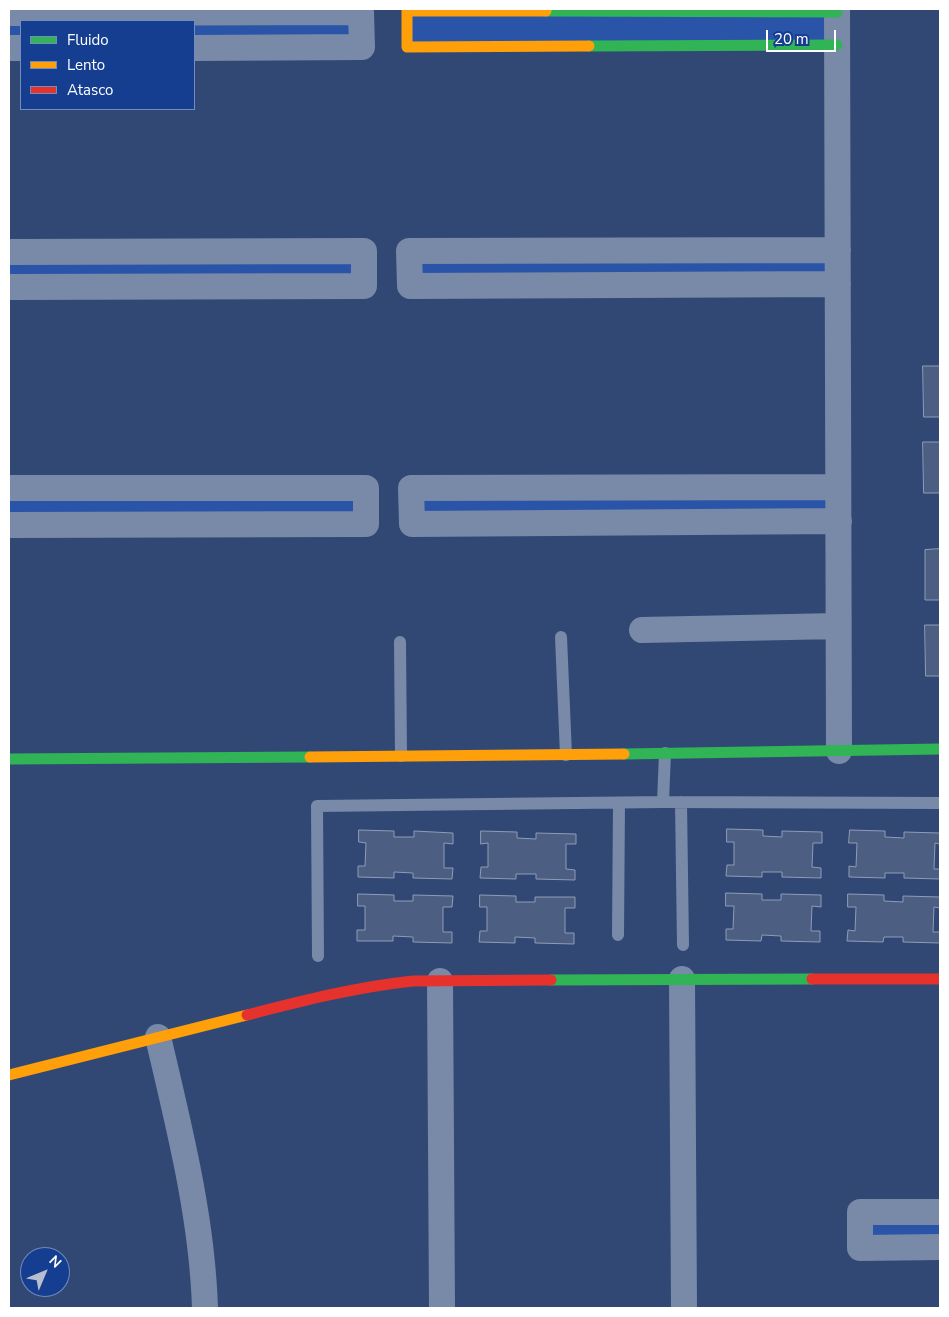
<!DOCTYPE html>
<style>
body{margin:0}
#map{position:relative;width:949px;height:1317px;overflow:hidden;background:#314875;font-family:"Nunito Sans",sans-serif}
canvas{display:block}
.frame{position:absolute;inset:0;border:10px solid #fff;pointer-events:none}
.legend{position:absolute;left:20px;top:20px;width:175px;height:90px;box-sizing:border-box;background:#153e91;border:1px solid #738bbd;margin:0;padding:6px 9px;list-style:none;font-size:15px;color:#fff}
.legend li{display:flex;align-items:center;gap:10px;height:25px}
.legend b{width:25px;border:1px solid #738bbd}
.north{position:absolute;left:20px;top:1247px;width:50px;height:50px;box-sizing:border-box;background:#153e91;border:1px solid #738bbd;border-radius:50%;rotate:45deg;font-size:14px;font-weight:700;line-height:20px;text-align:center;color:#fff}
.north::after{content:'';display:block;margin:auto;width:18px;height:22px;background:#b7bfcf;clip-path:polygon(50% 0,100% 100%,50% 72%,0 100%)}
.scale{position:absolute;left:766px;top:30px;width:70px;height:22px;box-sizing:border-box;border:2px solid #fff;border-top:0;padding-left:6px;font-size:15px;line-height:18px;white-space:nowrap;color:#fff;-webkit-text-stroke:4px #153e91;paint-order:stroke}
</style>
<div id="map">
<canvas width="949" height="1317"></canvas>
<div class="frame"></div>
<ul class="legend">
<li><b style="height:6px;background:#30b455"></b>Fluido</li>
<li><b style="height:6px;background:#ff9f0a"></b>Lento</li>
<li><b style="height:6px;background:#e5322d"></b>Atasco</li>
</ul>
<div class="north">N</div>
<div class="scale">20 m</div>
</div>
<script>
const g = document.querySelector('canvas').getContext('2d');
g.lineJoin = 'round';
function fillPath(path, color) {
  g.fillStyle = color;
  g.fill(path, 'evenodd');
}
function trace(path, color, width, dash) {
  g.strokeStyle = color;
  g.lineWidth = width;
  g.lineCap = dash ? 'butt' : 'round';
  g.setLineDash(dash || []);
  g.stroke(path);
}
const green = new Path2D(`
 M361,12L362,47L194,48V21H21V48H9V13Z
 M407,12H837V45L407,47Z
 M838,250V284L410,286L409,251Z
 M364,251V286L9,287V252Z
 M818,487L839,521L412,524L411,488Z
 M9,488H366V524L9,525Z
 M860,1212H940V1247L860,1248Z`);
const building = new Path2D(`
 M923,366H940V417H924Z
 M923,442H940V493H924Z
 M940,549V600H925V550Z
 M925,625H940V676H926Z
 M727,829L763,830V836L782,837V831L822,832V843H813L812,867L821,868V878L782,877V872H762V877L726,876L727,865H734V842H727Z
 M359,830L394,831V837H414V831L453,833V844L444,843V868H453L452,879L413,878V873L394,872V878L358,877V866H365L366,843L359,842Z
 M850,830L885,831V837L904,838V832L940,833V844L935,843L934,869H940V879L904,878V873H885V878L849,877V866L856,867L857,843H849Z
 M481,831L517,832V838L536,839V833L576,834V844H566V869L575,870V880L536,879V874H516V879L480,878L481,867H488V843L481,844Z
 M726,893L762,894V900H781V894L821,895V907L812,906L811,931H820V942L781,941V936L762,935L761,941L726,940V929H733L734,906H726Z
 M358,894L394,895V901H413V895L453,896L452,907H443V932H452V943L413,942V937L393,936V941H357V930H365V906H358Z
 M848,894L884,895V901L903,902V896L940,897V908L934,907L933,932H940V943L903,942V937H884L883,942L847,941L848,930L855,931L856,907H848Z
 M480,895L516,896V902H535V897H575V908H565V933H574V944L535,943V938L515,937V943L479,942L480,931H487V907H480Z`);
const lane = new Path2D(`
 M561,637L566,755
 M400,642L401,756
 M663,802L665,753
 M681,802L683,945
 M618,935L619,803
 M318,956L317,806L663,802L940,803`);
const street = new Path2D(`
 M837,9L839,751
 M9,13L361,12L362,47L194,48
 M9,48H21
 M838,250L409,251L410,286L838,284
 M9,252L364,251V286L9,287
 M838,487L411,488L412,524L839,521
 M9,488H366V524L9,525
 M642,630L838,626
 M682,979L684,1308
 M440,981L442,1308
 M158,1037C179,1127 202,1216 205,1308
 M940,1212H860V1248L940,1247`);
const fast = new Path2D(`
 M546,11L837,12
 M589,46L837,45
 M624,754L940,749
 M9,759L310,757
 M551,980L812,979`);
const slow = new Path2D(`
 M546,11H407V47L589,46
 M310,757L624,754
 M9,1075L247,1015`);
const jam = new Path2D(`
 M812,979H940
 M247,1015C302,1001 356,987 413,981L551,980`);
fillPath(green, '#2954a8');
fillPath(building, '#4c5f83');
trace(building, '#8e9cb6', 1);
trace(lane, '#7989a8', 12);
trace(street, '#7989a8', 26);
trace(fast, '#30b455', 11);
trace(slow, '#ff9f0a', 11);
trace(jam, '#e5322d', 11);
</script>
